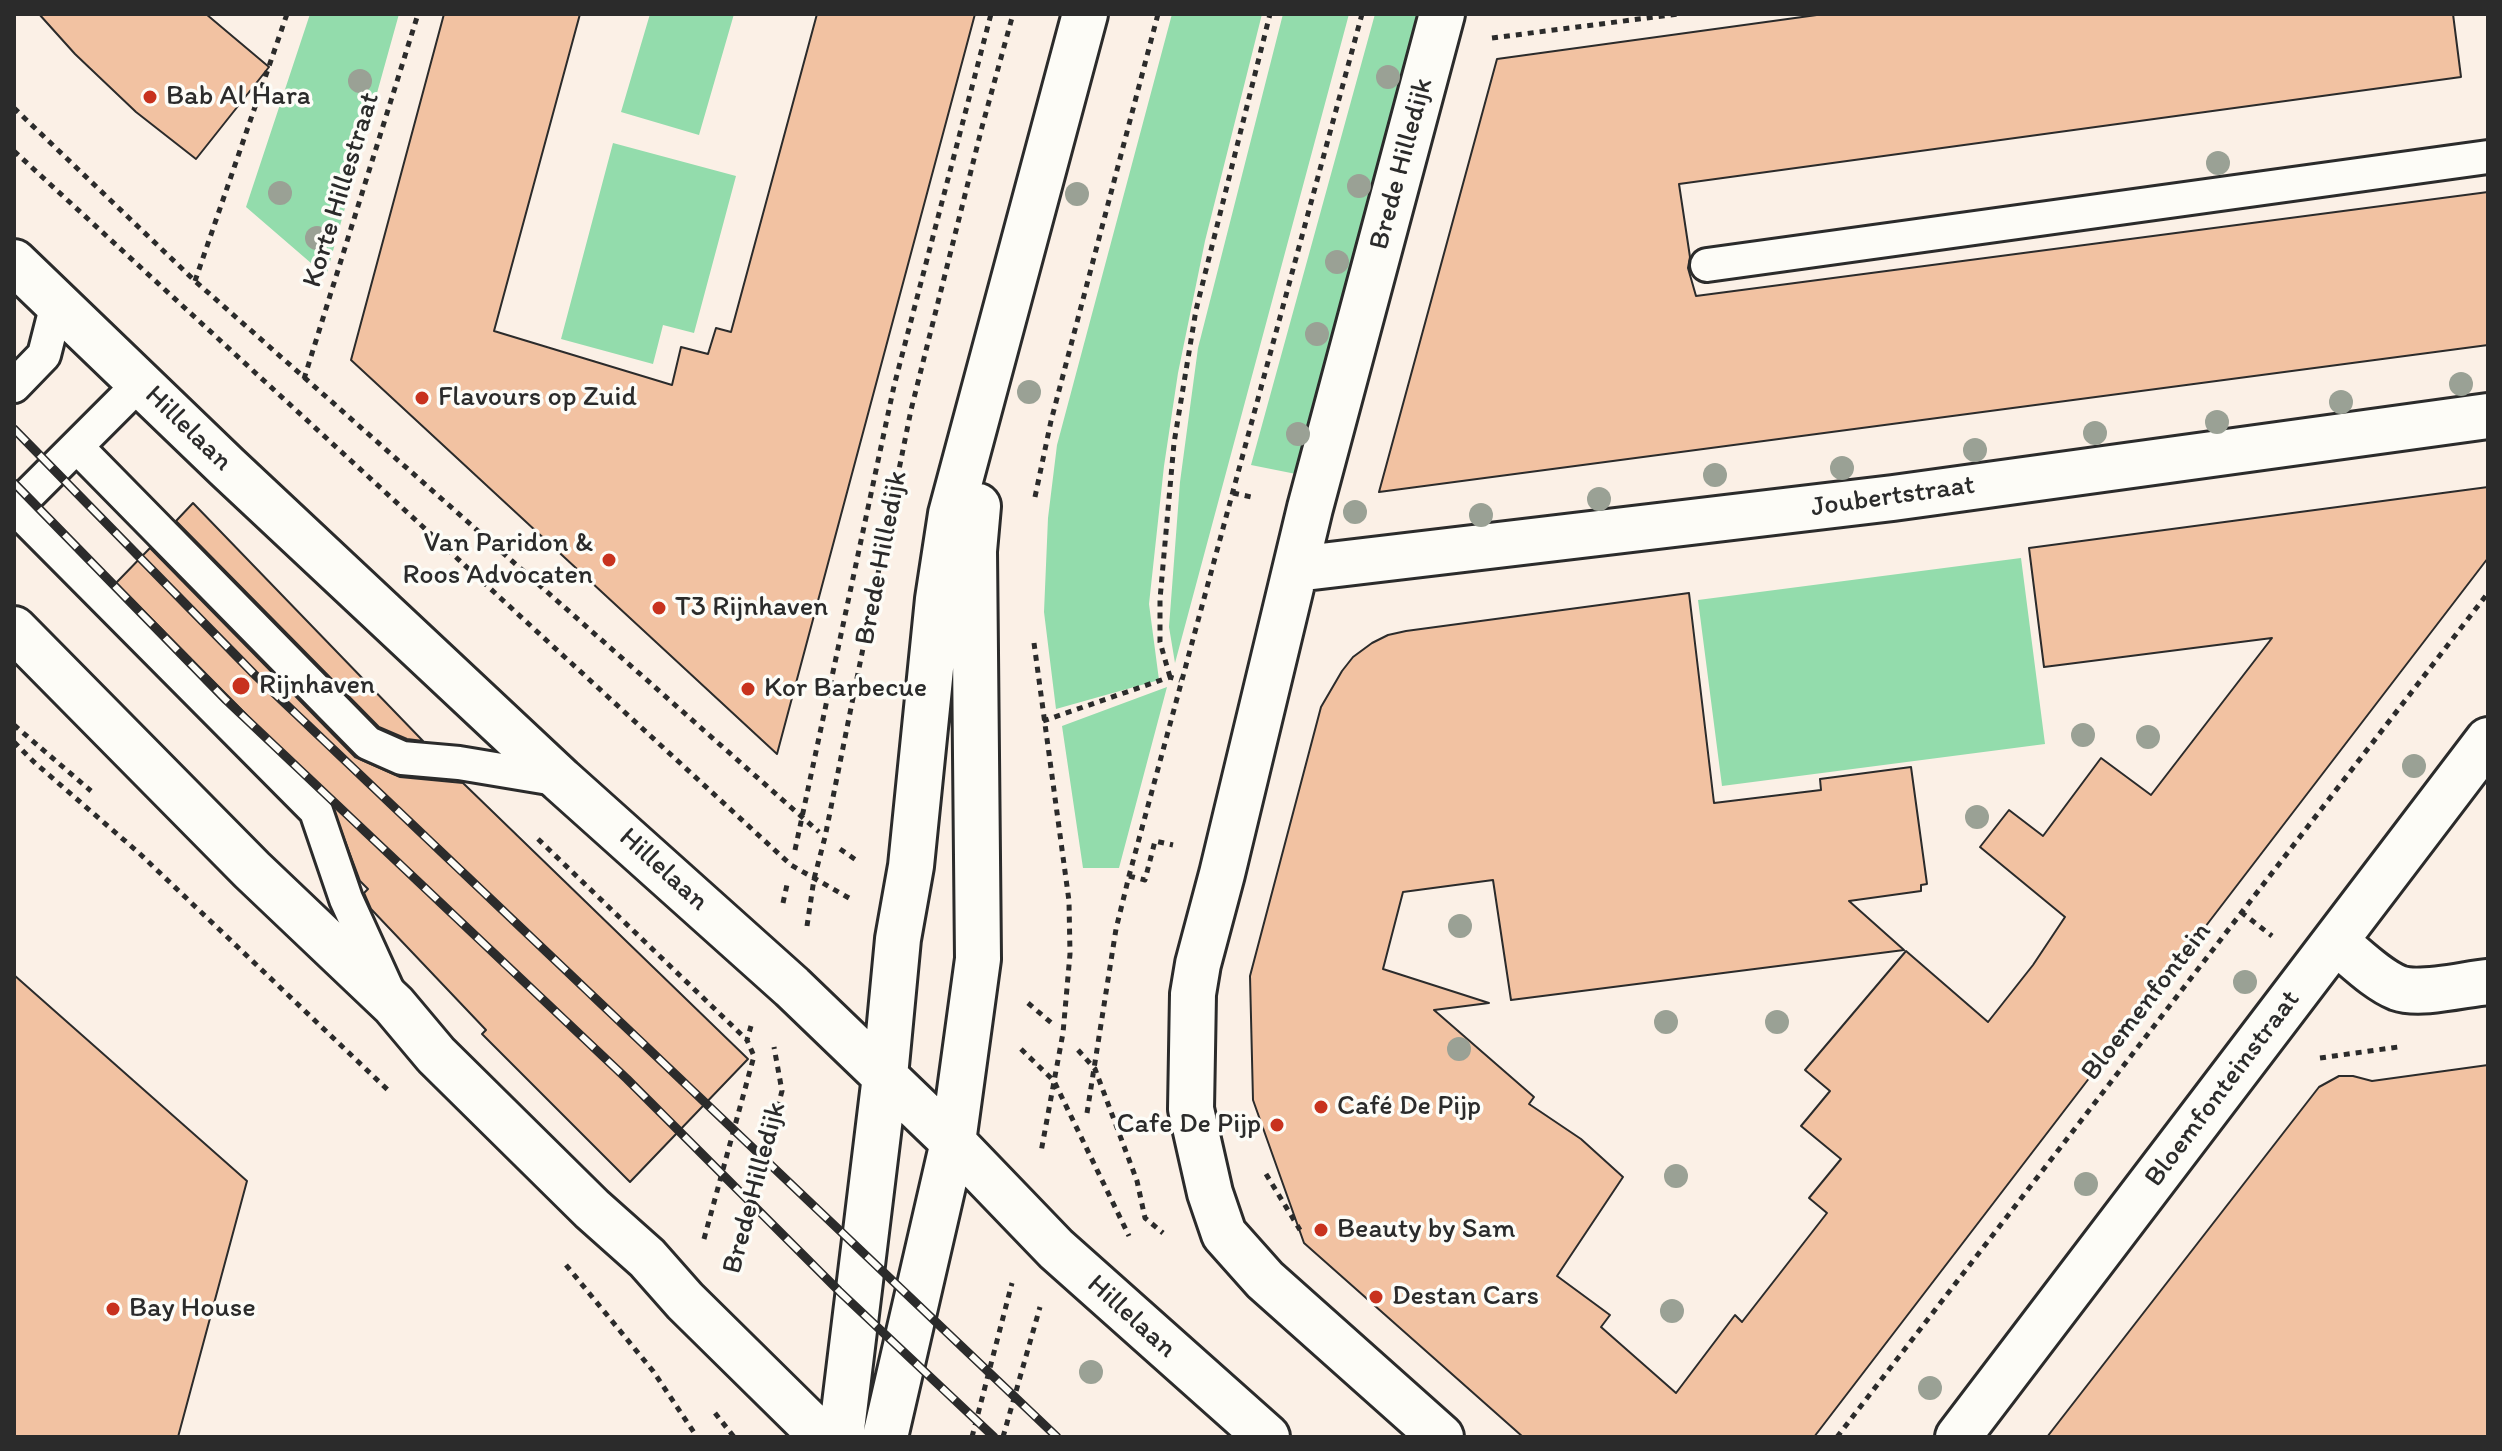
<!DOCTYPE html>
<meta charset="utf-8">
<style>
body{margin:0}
#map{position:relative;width:2502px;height:1451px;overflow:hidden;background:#fbf0e6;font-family:Itim,sans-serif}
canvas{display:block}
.frame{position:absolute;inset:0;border:16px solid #2b2b2b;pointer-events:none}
</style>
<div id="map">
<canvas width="2502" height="1451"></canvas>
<div class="frame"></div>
</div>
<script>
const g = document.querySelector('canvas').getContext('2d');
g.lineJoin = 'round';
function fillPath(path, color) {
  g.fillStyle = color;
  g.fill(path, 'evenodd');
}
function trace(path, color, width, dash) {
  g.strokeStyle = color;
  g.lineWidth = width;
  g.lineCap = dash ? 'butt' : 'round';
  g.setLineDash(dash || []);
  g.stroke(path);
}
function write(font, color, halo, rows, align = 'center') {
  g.font = font + ' Itim,sans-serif';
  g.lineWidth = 7;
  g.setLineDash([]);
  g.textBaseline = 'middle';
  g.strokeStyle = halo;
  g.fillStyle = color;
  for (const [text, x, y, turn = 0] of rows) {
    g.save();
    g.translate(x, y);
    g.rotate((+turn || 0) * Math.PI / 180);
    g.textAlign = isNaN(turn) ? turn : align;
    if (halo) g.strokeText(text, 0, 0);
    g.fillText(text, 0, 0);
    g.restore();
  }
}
const green = new Path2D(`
 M310,14H399L326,276L246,207Z
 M650,14H734L699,135L621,112Z
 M1172,14H1262L1205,241L1178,373L1164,466L1149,604L1159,680L1056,709L1044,612L1048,518L1057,445Z
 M1283,14H1349L1175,663L1169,627L1180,482L1198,348Z
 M1375,14H1421L1301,475L1251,465Z
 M613,143L736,176L694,333L663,325L653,364L561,339Z
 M2021,558L2045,744L1722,786L1698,600Z
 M1167,687L1119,868H1083L1062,726Z`);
const building = new Path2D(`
 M39,14H206L269,67L196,159L136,112L75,54Z
 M444,14H580L494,331L672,385L681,347L708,354L716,328L731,332L817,14H975L777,754L351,360Z
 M1824,14H2453L2461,77L1679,184L1690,257L1688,268L1696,296L2488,192V345L1379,492L1497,59Z
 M2488,487V558L1814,1437H1523L1304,1243L1253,1100L1250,976L1321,707L1342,671L1353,657L1372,643L1388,635L1406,631L1689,593L1714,803L1821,790L1820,779L1911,767L1927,884L1921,885V891L1849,901L1904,950L1511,1000L1493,880L1403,892L1383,969L1489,1003L1434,1010L1534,1097L1529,1104L1581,1139L1623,1177L1557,1276L1610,1315L1601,1327L1676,1393L1735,1315L1742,1322L1827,1213L1809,1198L1841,1159L1801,1126L1830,1091L1805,1070L1906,951L1988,1022L2033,965L2065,917L1980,847L2009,810L2043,836L2101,758L2151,795L2272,638L2044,667L2029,548Z
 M193,503L423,741L407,739L379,727L176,521Z
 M150,548L355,757L400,777L463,783L748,1059L630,1182L482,1034L486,1030L371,909L364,893L368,889L360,881L329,798L116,583Z
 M14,975L247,1181L178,1437H14Z
 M2488,1065V1437H2047L2319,1087L2339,1076H2353L2372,1081Z`);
const path = new Path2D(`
 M1492,38L1678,14
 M14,108L195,281L819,832
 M14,151L791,865L849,898
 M195,281L287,14
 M304,379L418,14
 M1233,493L1256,498
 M1035,497L1051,421L1158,14
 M1034,643L1069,901L1070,954L1063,1033L1041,1152
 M1170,677L1160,642V599L1174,443L1196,310L1270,14
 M1043,721L1170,677L1180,680
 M14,725L91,791
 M14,742L34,762L139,853L391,1093
 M538,839L747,1040
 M840,849L856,860
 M795,850L894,386L991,14
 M1129,876L1145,880L1155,841L1173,845
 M783,903L788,880
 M2241,912L2272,936
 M807,926L814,879L825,837L911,410L982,127L1013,14
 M1028,1003L1055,1026
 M1021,1049L1054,1081L1129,1236
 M1078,1050L1095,1069L1137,1181L1145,1218L1163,1233
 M2320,1058L2398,1047
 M1087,1113L1116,929L1129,876L1362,14
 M1266,1174L1300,1230
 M704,1239L754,1056L747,1040L751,1026
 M566,1265L653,1371L697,1437
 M734,1270L782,1091L774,1047
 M715,1413L734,1437
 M972,1437L1012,1283
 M1003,1437L1040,1307
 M1837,1437L2488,593`);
const lane = new Path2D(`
 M1707,265L2488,157
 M14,386L44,355L57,304
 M77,447L368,743L402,758L459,763L561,780
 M15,508L316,811L346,899L388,991
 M14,509L140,383`);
const street = new Path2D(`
 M1296,569L1893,498L2488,416
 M2336,942C2355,957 2376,979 2398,988C2420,996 2465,984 2488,982
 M1441,1437L1265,1280L1224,1234L1210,1193L1191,1109L1193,994L1198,964L1222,874L1310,508L1442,14
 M1958,1437L2488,740`);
const secondary = new Path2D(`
 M14,262L227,467L561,780L792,987L953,1142L1056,1249L1267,1437
 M14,629L252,870L394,1005L436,1055L592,1209L647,1258L685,1301L823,1437
 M841,1437L885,1076L898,939L911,866L938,599L951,514L1085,14
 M885,1437L953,1142L978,959L974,551L978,506`);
const rail = new Path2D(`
 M14,429L254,674L1057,1437
 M14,483L226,700L627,1079L839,1291L994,1437`);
const trees = [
 [1388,77],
 [360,81],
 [2218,163],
 [1359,186],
 [280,193],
 [1077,194],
 [317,238],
 [1337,262],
 [1317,334],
 [2461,384],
 [1029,392],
 [2341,402],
 [2217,422],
 [2095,433],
 [1298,434],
 [1975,450],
 [1842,468],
 [1715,475],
 [1599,499],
 [1355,512],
 [1481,515],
 [2083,735],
 [2148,737],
 [2414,766],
 [1977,817],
 [1460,926],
 [2245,982],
 [1666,1022],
 [1777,1022],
 [1459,1049],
 [1676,1176],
 [2086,1184],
 [1672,1311],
 [1091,1372],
 [1930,1388]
];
const markers = [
 [150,97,8,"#c8321e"],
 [422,398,8,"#c8321e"],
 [609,560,8,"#c8321e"],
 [659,608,8,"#c8321e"],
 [241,686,10,"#c8321e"],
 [748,689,8,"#c8321e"],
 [1321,1107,8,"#c8321e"],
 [1277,1125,8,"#c8321e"],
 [1321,1230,8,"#c8321e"],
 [1376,1297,8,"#c8321e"],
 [113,1309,8,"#c8321e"]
];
const poiNames = [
 ["Bab Al Hara",166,97],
 ["Flavours op Zuid",438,398],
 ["Van Paridon &",593,544,"right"],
 ["Roos Advocaten",593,576,"right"],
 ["T3 Rijnhaven",675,608],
 ["Rijnhaven",259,686],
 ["Kor Barbecue",764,689],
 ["Café De Pijp",1337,1107],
 ["Cafe De Pijp",1261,1125,"right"],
 ["Beauty by Sam",1337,1230],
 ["Destan Cars",1392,1297],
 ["Bay House",129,1309]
];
const streetNames = [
 ["Brede Hilledijk",1402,164,-75],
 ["Korte Hillestraat",342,190,-73],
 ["Hillelaan",188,429,44],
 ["Joubertstraat",1893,497,-8],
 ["Brede Hilledijk",882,558,-79],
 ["Hillelaan",663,870,42],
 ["Bloemenfontein",2147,1002,-52],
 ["Bloemfonteinstraat",2223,1089,-53],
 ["Brede Hilledijk",755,1188,-75],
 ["Hillelaan",1131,1317,42]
];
fillPath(green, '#93dcac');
fillPath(building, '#f2c2a2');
trace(building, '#2b2b2b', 2);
trace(lane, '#2b2b2b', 38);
trace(street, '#2b2b2b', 50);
trace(secondary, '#2b2b2b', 50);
trace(path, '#2b2b2b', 5, [6, 6]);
trace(lane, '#fdfcf7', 32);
trace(street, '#fdfcf7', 44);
trace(secondary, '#fdfcf7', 44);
trace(rail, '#2b2b2b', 9);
trace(rail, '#fdfcf7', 6, [18]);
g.fillStyle = '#9aa195';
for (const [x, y] of trees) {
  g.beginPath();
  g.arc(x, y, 12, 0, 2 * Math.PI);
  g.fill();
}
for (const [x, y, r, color] of markers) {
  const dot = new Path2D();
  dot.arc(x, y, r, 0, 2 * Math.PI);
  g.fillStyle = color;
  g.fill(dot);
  trace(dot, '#fdfcf7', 3);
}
write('28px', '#2b2b2b', '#fdfcf7', poiNames, 'left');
write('28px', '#2b2b2b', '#fdfcf7', streetNames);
</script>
